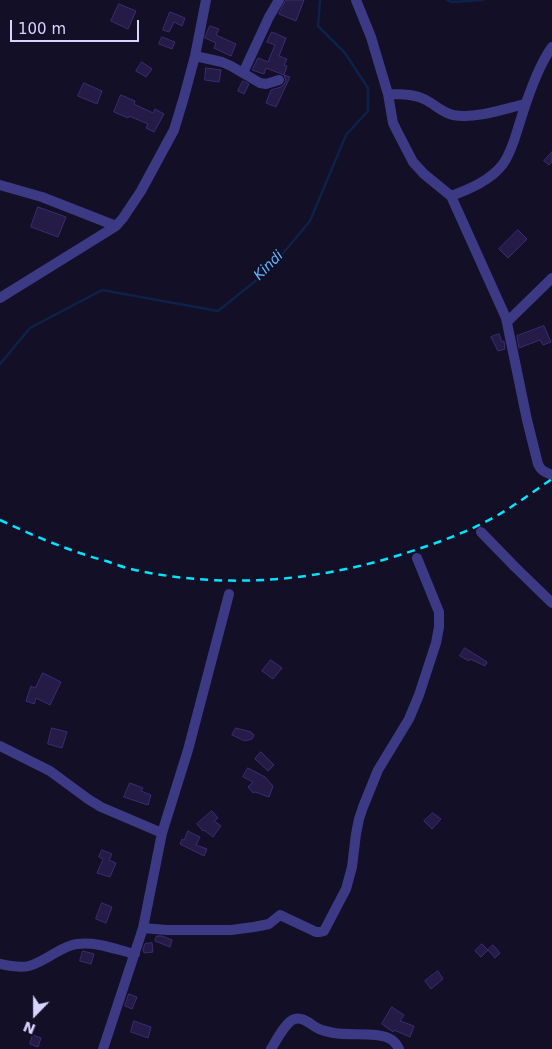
<!DOCTYPE html>
<style>
body{margin:0}
#map{position:relative;width:552px;height:1049px;overflow:hidden;background:#130f26;font-family:"DejaVu Sans",sans-serif}
canvas{display:block}
.north{position:absolute;left:10px;top:989px;width:50px;height:50px;-webkit-text-stroke:4px #130f26;paint-order:stroke;rotate:202deg;font-size:14px;font-weight:700;line-height:20px;text-align:center;color:#d9d4ff}
.north::after{content:'';display:block;margin:auto;width:18px;height:22px;background:#d9d4ff;clip-path:polygon(50% 0,100% 100%,50% 72%,0 100%)}
.scale{position:absolute;left:10px;top:20px;width:129px;height:22px;box-sizing:border-box;border:2px solid #d9d4ff;border-top:0;padding-left:6px;font-size:15px;line-height:18px;white-space:nowrap;color:#d9d4ff;-webkit-text-stroke:4px #130f26;paint-order:stroke}
</style>
<div id="map">
<canvas width="552" height="1049"></canvas>
<div class="north">N</div>
<div class="scale">100 m</div>
</div>
<script>
const g = document.querySelector('canvas').getContext('2d');
g.lineJoin = 'round';
function trace(path, color, width, dash) {
  g.strokeStyle = color;
  g.lineWidth = width;
  g.lineCap = dash ? 'butt' : 'round';
  g.setLineDash(dash || []);
  g.stroke(path);
}
function fillPath(path, color) {
  g.fillStyle = color;
  g.fill(path, 'evenodd');
}
function write(font, color, halo, rows, align = 'center') {
  g.font = font + ' "DejaVu Sans",sans-serif';
  g.lineWidth = 4;
  g.setLineDash([]);
  g.textBaseline = 'middle';
  g.strokeStyle = halo;
  g.fillStyle = color;
  for (const [text, x, y, turn = 0] of rows) {
    g.save();
    g.translate(x, y);
    g.rotate((+turn || 0) * Math.PI / 180);
    g.textAlign = isNaN(turn) ? turn : align;
    if (halo) g.strokeText(text, 0, 0);
    g.fillText(text, 0, 0);
    g.restore();
  }
}
const stream = new Path2D(`
 M447,0L452,2L483,0
 M0,364L30,328L102,290L218,311L269,270L310,221L346,135L368,111V88L345,53L318,26L320,0`);
const building = new Path2D(`
 M286,0H304L296,21L279,14Z
 M119,4L136,11L128,29L111,21Z
 M170,12L185,18L182,26L174,22L169,32L163,30Z
 M210,26L219,29L216,35L236,44L231,56L214,48L216,43L205,38Z
 M272,32L286,38L279,56L287,59L284,65L287,66L284,75L290,77L276,107L266,103L271,90L281,87L284,84L286,81L284,75L266,68L264,74L252,70L258,58L268,62L275,45L267,42Z
 M162,37L175,42L172,49L159,44Z
 M142,62L152,69L146,77L136,71Z
 M206,68L221,70L219,82L205,80Z
 M243,81L249,84L244,94L238,91Z
 M84,83L102,91L97,104L78,96Z
 M121,95L135,101L134,104L153,113L155,109L164,114L154,132L146,128L148,124L129,116L128,118L114,112Z
 M552,152V162L549,165L544,161Z
 M38,207L66,217L58,237L31,227Z
 M518,230L527,239L508,258L499,249Z
 M544,326L551,342L543,345L540,340L519,348L517,336Z
 M499,334L502,342L504,341L505,349L498,351L491,337Z
 M465,648L487,662L485,666L470,659L469,661L460,656Z
 M271,660L282,668L273,679L262,671Z
 M43,673L61,682L50,705L36,698L34,704L26,701L31,686L35,688Z
 M52,728L67,732L62,748L48,744Z
 M236,728L251,732L254,735L252,739L245,741L232,735Z
 M261,752L274,765L268,771L255,759Z
 M248,768L265,777L273,786L269,797L255,792L253,793L248,787L253,782L243,777Z
 M130,783L143,788L141,791L151,795L148,805L124,797Z
 M212,811L218,818L214,821L221,826L213,837L204,830L203,831L197,824Z
 M433,813L441,819L432,829L424,821Z
 M188,831L200,837L196,845L207,849L204,856L180,844L182,839L184,840Z
 M102,850L112,854L109,860L116,863L110,877L97,873L103,859L99,857Z
 M102,903L112,907L106,923L96,919Z
 M157,936H162L172,940L170,947L155,941Z
 M152,943L153,952L144,953L143,949L145,944Z
 M482,944L488,950L481,957L475,951Z
 M493,945L500,953L495,958L488,950Z
 M83,951L94,954L91,964L80,961Z
 M438,971L443,979L431,989L425,981Z
 M129,994L137,997L132,1009L125,1006Z
 M392,1007L404,1015L400,1021L414,1026L410,1037L394,1030L393,1032L382,1024Z
 M134,1021L151,1027L148,1038L131,1032Z
 M33,1035L41,1038L38,1047L30,1044Z`);
const minor = new Path2D(`
 M356,0L371,37L388,94L393,123L399,135L413,162L424,174L451,196L506,318L527,420L538,464C541,471 545,472 552,475
 M195,56L222,62L231,66L260,83L266,84L279,80
 M243,73L269,17L279,0
 M388,94C401,94 414,94 426,100C435,105 443,113 453,115C476,119 504,109 525,104
 M0,185L42,197L116,226
 M451,196C470,189 491,180 503,164C511,153 515,138 519,125C526,102 538,66 552,47
 M0,298L108,231L116,226L123,218L141,191L174,130L184,97L195,56L206,0
 M507,322L552,278
 M481,532L515,567L552,603
 M0,746L50,771L88,799L101,807L162,833
 M143,928L167,930H231L254,927L269,924L280,915L316,932H320L324,931L346,889L352,867L356,834L359,819L363,807L378,770L409,719L419,695L436,643L439,627V612L417,558
 M0,964C27,970 32,967 55,953C62,949 69,945 77,944C96,941 117,950 135,954
 M103,1049L143,928L162,833L188,750L229,594
 M271,1049C276,1041 286,1021 295,1019C303,1016 312,1026 319,1029C324,1031 329,1032 334,1033C350,1036 380,1031 392,1040C395,1042 397,1045 399,1049`);
const rail = new Path2D(`
 M0,520C34,536 69,551 106,561C115,564 125,568 135,570C228,590 324,581 415,550C443,541 472,530 498,515C517,504 534,491 552,479`);
const waterNames = [
 ["Kindi",269,266,-45]
];
trace(stream, '#0c2248', 2.5);
fillPath(building, '#241b47');
trace(building, '#3b2d73', 1);
trace(minor, '#3d3a85', 10);
trace(rail, '#00e5ff', 2.5, [8, 6]);
write('italic 14px', '#62b6ff', '#130f26', waterNames);
</script>
